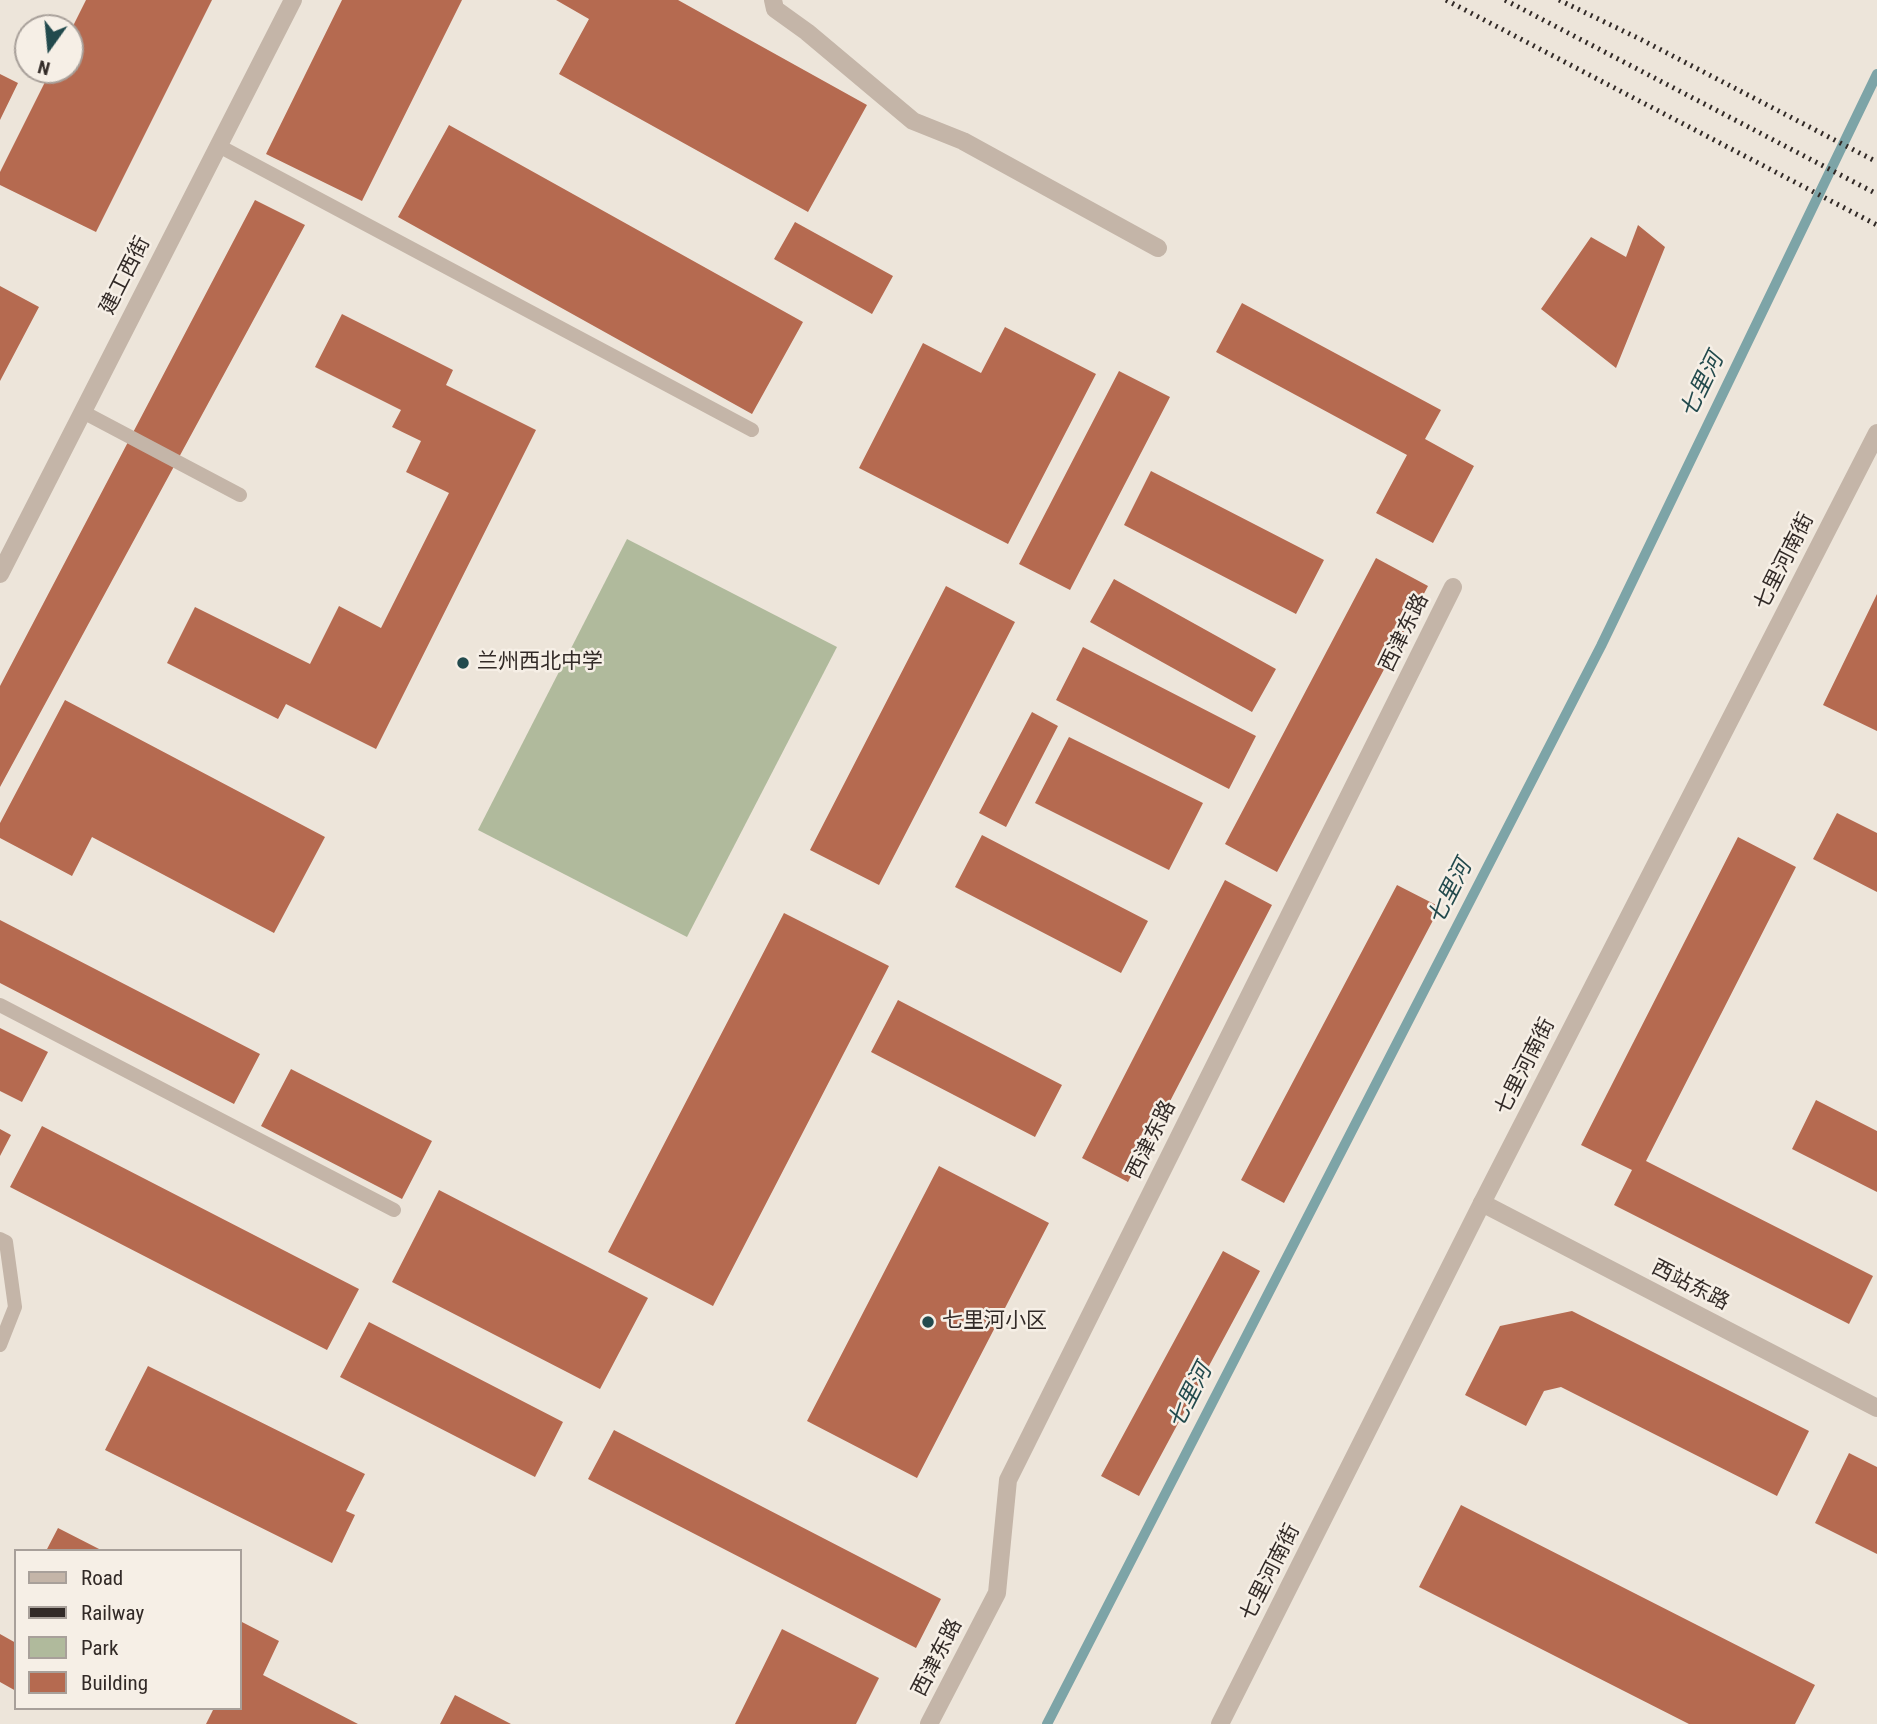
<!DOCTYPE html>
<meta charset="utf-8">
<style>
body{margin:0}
#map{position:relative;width:1877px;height:1724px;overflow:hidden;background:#ede5da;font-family:"Roboto Condensed",sans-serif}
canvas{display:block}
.legend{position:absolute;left:14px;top:1549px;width:228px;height:161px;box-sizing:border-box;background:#f6efe6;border:2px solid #a8a09a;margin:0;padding:9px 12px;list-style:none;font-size:21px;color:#322a27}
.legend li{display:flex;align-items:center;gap:14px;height:35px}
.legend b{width:35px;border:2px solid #a8a09a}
.north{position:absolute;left:14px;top:14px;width:70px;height:70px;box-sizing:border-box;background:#f6efe6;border:2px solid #a8a09a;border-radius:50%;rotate:195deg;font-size:19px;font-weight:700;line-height:28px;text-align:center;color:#322a27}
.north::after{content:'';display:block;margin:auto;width:24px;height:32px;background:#224a4d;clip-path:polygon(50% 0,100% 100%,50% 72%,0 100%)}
</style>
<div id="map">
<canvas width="1877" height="1724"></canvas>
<ul class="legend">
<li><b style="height:9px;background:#c4b5a8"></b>Road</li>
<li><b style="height:9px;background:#322a27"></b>Railway</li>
<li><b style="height:19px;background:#b0ba9c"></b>Park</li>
<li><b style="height:19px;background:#b56a50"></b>Building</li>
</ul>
<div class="north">N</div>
</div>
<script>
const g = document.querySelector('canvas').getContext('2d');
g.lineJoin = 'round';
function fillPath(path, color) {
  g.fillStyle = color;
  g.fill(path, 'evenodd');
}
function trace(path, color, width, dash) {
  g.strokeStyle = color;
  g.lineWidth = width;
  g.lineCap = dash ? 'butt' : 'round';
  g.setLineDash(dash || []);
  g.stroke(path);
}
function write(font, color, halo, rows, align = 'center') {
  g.font = font + ' "Roboto Condensed","Noto Sans SC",sans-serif';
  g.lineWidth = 5;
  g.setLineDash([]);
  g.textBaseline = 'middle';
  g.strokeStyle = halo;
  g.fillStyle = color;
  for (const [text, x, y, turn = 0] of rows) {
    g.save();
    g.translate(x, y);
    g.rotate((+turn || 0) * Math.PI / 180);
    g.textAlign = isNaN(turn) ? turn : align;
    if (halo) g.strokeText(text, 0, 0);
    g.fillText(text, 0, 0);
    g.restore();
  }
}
const green = new Path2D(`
 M627,539L837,647L687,937L478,830Z`);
const stream = new Path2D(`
 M1047,1724L1601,646L1877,74`);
const building = new Path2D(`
 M86,0H212L96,232L0,185V172L51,70H70V32Z
 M342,0H462L362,201L266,154Z
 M556,0H678L867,105L808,212L559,74L589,19Z
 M0,74L18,83L0,120Z
 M449,125L803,322L752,414L398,217Z
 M255,200L305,225L0,787V686Z
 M795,222L893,276L872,314L774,259Z
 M1638,225L1665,247L1616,368L1541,309L1591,237L1626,257Z
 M0,286L39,307L0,381Z
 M1242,303L1441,410L1425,439L1474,466L1433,543L1376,513L1407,455L1216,352Z
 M342,314L453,370L446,385L536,430L376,749L286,704L278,719L167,663L195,607L310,664L339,606L381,628L449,493L406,472L421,441L392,427L401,410L315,367Z
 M1005,327L1096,374L1008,544L859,468L923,343L981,373Z
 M1119,371L1170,397L1070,590L1019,564Z
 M1151,471L1324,560L1296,614L1124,525Z
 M1376,558L1428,586L1277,872L1225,844Z
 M1114,579L1276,669L1252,712L1090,622Z
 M946,586L1015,622L879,885L810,850Z
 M1877,594V731L1823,705Z
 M1083,647L1256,736L1229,789L1056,700Z
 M65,700L325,837L274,933L92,837L72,876L0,838V823Z
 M1032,712L1058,726L1006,827L979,813Z
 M1069,737L1203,803L1169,870L1035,803Z
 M1837,813L1877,833V892L1813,859Z
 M982,835L1148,921L1121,973L955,887Z
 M1738,837L1796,867L1646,1161L1873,1276L1849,1324L1614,1205L1632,1170L1581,1145Z
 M1225,880L1272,905L1128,1182L1082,1158Z
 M1397,885L1440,907L1284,1203L1241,1180Z
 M784,913L889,966L713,1306L608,1252Z
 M0,920L260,1054L234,1104L0,983Z
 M898,1000L1062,1085L1035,1137L871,1052Z
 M0,1028L48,1052L22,1102L0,1091Z
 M291,1069L432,1141L402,1199L261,1126Z
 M1816,1100L1877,1131V1192L1792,1149Z
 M42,1126L359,1289L327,1350L10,1187Z
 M0,1129L11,1135L0,1156Z
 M939,1166L1049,1223L917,1478L807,1421Z
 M439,1190L648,1298L600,1389L392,1282Z
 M1223,1251L1260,1271L1139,1496L1101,1476Z
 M1572,1311L1809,1431L1777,1496L1561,1387L1544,1391L1526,1426L1465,1395L1500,1326Z
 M369,1322L563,1422L535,1477L340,1377Z
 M148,1366L365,1474L346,1511L355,1515L332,1563L105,1450Z
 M614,1430L941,1599L916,1648L588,1479Z
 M1849,1453L1877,1467V1554L1815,1523Z
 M1461,1505L1815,1685L1795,1724H1689L1419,1587Z
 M58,1528L103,1551H46Z
 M240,1621L279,1641L263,1675L358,1724H206L214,1708H240Z
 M782,1629L879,1678L856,1724H735Z
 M0,1634L16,1643V1691L0,1682Z
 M455,1695L511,1724H440Z`);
const service = new Path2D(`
 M219,146L752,430
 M83,412L240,495
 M0,1005L394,1210
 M0,1239L6,1242L15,1307L0,1345`);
const minor = new Path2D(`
 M773,0L775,9L807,32L913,121L963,141L1158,248
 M0,574L293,0
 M1482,1203L1877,1408
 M929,1724L997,1593L1008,1480L1453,587`);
const tertiary = new Path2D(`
 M1220,1724L1482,1203L1877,433`);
const rail = new Path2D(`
 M1446,0L1877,225
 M1505,0L1877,194
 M1559,0L1642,40L1877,162`);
const markers = [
 [463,663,7,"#224a4d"],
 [928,1322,7,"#224a4d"]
];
const streetNames = [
 ["建工西街",126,276,-63],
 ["七里河南街",1785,562,-63],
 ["西津东路",1405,633,-64],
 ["七里河南街",1526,1067,-63],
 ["西津东路",1152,1140,-64],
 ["西站东路",1690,1286,27],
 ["七里河南街",1271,1573,-63],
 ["西津东路",938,1658,-63]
];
const poiNames = [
 ["兰州西北中学",477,663],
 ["七里河小区",942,1322]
];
const waterNames = [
 ["七里河",1703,386,-64],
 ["七里河",1451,893,-63],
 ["七里河",1191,1397,-63]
];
fillPath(green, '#b0ba9c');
trace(stream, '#7da4a7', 10);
fillPath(building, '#b56a50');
trace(service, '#c4b5a8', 14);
trace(minor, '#c4b5a8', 18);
trace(tertiary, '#c4b5a8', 18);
trace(rail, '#322a27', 5, [2, 5]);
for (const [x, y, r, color] of markers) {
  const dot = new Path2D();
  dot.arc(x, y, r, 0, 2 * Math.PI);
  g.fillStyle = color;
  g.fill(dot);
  trace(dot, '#f6efe6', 2.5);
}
write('21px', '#322a27', '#f6efe6', streetNames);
write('21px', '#322a27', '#f6efe6', poiNames, 'left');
write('italic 23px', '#224a4d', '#f6efe6', waterNames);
</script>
